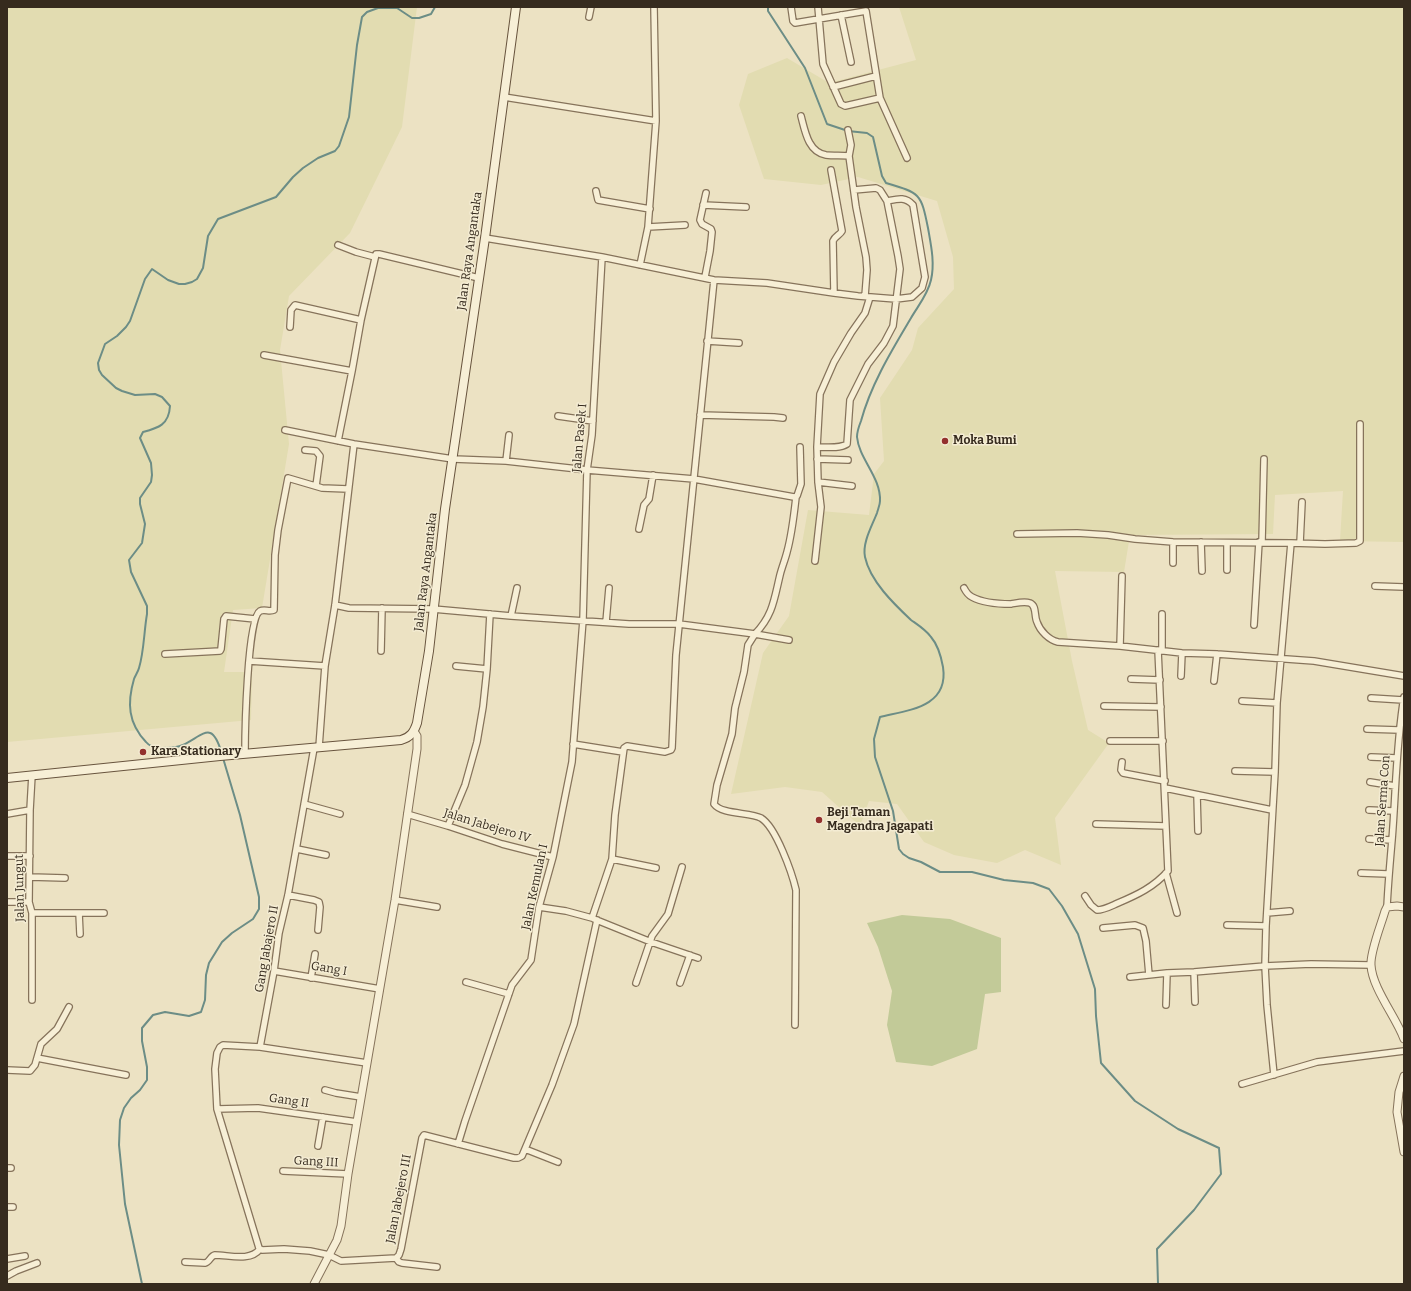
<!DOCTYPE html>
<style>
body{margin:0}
#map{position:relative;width:1411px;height:1291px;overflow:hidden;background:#ece2c3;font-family:Bitter,serif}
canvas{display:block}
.frame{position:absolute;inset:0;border:8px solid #362b1e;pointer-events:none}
</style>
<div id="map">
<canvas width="1411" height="1291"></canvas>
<div class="frame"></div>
</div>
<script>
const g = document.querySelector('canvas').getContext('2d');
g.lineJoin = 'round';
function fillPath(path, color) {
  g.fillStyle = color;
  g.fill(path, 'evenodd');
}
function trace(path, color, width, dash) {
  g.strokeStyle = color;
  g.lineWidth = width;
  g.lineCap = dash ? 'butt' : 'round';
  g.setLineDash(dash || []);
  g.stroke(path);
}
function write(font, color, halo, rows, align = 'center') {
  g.font = font + ' Bitter,serif';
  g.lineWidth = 3;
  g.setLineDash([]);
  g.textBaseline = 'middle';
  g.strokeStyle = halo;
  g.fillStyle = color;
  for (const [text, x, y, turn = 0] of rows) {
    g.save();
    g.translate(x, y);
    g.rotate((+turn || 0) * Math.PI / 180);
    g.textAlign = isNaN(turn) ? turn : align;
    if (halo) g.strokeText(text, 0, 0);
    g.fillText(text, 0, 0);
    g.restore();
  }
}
const farmland = new Path2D(`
 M7,7H417L402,127L350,233L289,296L280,350L289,444L262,608L233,610L224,672H252L251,720L7,742Z
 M899,7H1404V542L1340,541L1343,491L1275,495L1273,534L1130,535L1124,572L1055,571L1072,661L1088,730L1109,743L1055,818L1061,865L1025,850L997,863L954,855L924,842L897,804L869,801L860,826L822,792L785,787L731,794L763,653L789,616L808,510L869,515L874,474L884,461L880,398L912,350L918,328L954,289L953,257L937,201L858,177L821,185L764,179L739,105L748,74L787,58L829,83L916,60Z`);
const green = new Path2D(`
 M902,915L950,919L1001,938V992L985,994L977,1049L932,1066L896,1062L887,1025L892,991L878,947L867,923Z`);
const stream = new Path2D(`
 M768,7V11L805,68L827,124L848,131L867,133L873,137L882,176L886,183C920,193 921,193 928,228C931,245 935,263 931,280C928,294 918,306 911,318C892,350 871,384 861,421C859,426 857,431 857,437C859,459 881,477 880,501C880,505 878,509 877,513C872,526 862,543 865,557C870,581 894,604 911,620C918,625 926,630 931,637C938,645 941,656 943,667C949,707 909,710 880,717L874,739L875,757L893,811L899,849L903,854L909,858L921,862L940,872H972L1004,880L1033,883L1049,889L1062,906L1078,934L1095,989L1096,1016L1101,1063L1135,1101L1178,1129L1219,1148L1221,1174L1194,1210L1157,1249L1158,1284
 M222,754C212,720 205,734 183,745C177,748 169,748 162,748C155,747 150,747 146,742C128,723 127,703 134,679C135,676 138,672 139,668C144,652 144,631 147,614V606L131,572L129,560L142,543L145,524L140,504V498L151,482L152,475L151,463L140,438L143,432C158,428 169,425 170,406L162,397L155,394L135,395L122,391L116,388L102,375L99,370L98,363L105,344L117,336L126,327L130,321L145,279L152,269L168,280L179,284H185L192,282L197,279L203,268L208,236L218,219L276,197L293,177L303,168L318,158L335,151L339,146L349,117L357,45L362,17L367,12L378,8H397L412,18H419L431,14L435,7
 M142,1284L125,1204L119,1145L120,1120L124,1108L131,1098L140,1090L147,1080V1067L142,1041V1028L153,1015L165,1012L189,1016L201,1012L205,1000L206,975L209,963L222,942L232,933L253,919L259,909V897L240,815L223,758`);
const minor = new Path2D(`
 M791,7L793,21L795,23L866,11L880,98L907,158
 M818,7L823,64L841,104L845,106L880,98
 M841,15L851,62
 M589,17L591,7
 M833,87L876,76
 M504,97L656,121
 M801,116C805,131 808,152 826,155C834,156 842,155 849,156L856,207L866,257L867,270L865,296
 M848,130L851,145L849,156
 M831,170L842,231C840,235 835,236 833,241L834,293
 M596,191L598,200L650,209
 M703,205L746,207
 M648,227L685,225
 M485,238L602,257L714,280L767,283L834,293L858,296L896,299L912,297L922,288L925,277L913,205C905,196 897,199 887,201
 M338,245L356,252L375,257
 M640,265L648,227L656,121L654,7
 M705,277L710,251L712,232L711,229L702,224L700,220L706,193
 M290,327L291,310L295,305L361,320
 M707,341L739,343
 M264,355L352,371
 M700,415L774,417L783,418
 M558,416L593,421
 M285,430L354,444L453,459L506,461L587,470L694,479L794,497L797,496L801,484L800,447
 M338,441L352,371L361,320L376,254H379L479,278
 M817,447C826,447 839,449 847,444L850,400L868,364L884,343L893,326L900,269L898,256L887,201L880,190L876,188L854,190
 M305,450L316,451L320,456L316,486
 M817,459L848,460
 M506,461L509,435
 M818,482L852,486
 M639,529L644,505L649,499L653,475
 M1017,534L1077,533L1108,535L1135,539L1173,542L1291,543L1277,703L1275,772L1266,926L1265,966L1267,1005L1274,1075
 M1173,542V563
 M1201,542L1202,571
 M1262,542L1264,459
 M1227,543V570
 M1291,543L1325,544L1356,543L1360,541V424
 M1300,543L1302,502
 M815,561L821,507L818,482L817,447L820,394L834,362L851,333L865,313L870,297
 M1375,586L1404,587
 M964,588C966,592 968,595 972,597C983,603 999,604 1011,604C1017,603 1024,601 1030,603C1037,606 1034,616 1037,622C1040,631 1049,640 1058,642L1120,646L1182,653L1217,654L1314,661L1404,676
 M335,605L349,608L433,609L511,616L629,624H679L755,634L748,645L744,672L735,708L732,734L717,785L714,804C722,815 750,812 761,818C776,827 792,873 796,890L795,1025
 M1162,614V651
 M511,616L517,588
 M606,622L609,588
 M1254,625L1259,542
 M755,634C773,615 774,600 780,575C782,567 785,560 787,552C792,534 794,515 796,497
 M755,634L789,640
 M1120,646L1122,576
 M381,651L382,608
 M165,654L220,651L221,649L224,619L226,616L255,619
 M249,661L325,666
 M456,666L487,669
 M1181,676L1182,653
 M1131,679L1160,680
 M1214,681L1217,654
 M1371,698L1403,700
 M1242,701L1277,703
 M1104,706L1161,707
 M1367,729L1399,730
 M1110,741H1163
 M573,744L623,752
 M319,747L325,666L335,605L354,444
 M314,748L288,895L279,933L274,971L260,1047L367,1063
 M245,754C245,735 247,618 260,611C264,609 270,612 274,610L275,555L278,530L288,478L322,488L348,489
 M1371,757L1397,758
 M1122,762L1121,770L1123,773L1165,781
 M1235,771L1275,772
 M32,775L30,810L29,902L32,913V1000
 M1370,782L1395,786
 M1165,788L1272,810
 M1197,795L1198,831
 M304,804L340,814
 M1369,810L1393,811
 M7,814L30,810
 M407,814L448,826L502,844L553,857
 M1096,824L1166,826
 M448,826L465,785L477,742L483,707L487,669L490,614
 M1369,839L1392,840
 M297,849L326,855
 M7,856H30
 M612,859L656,868
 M1166,873L1177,913
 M1361,873L1388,874
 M30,877L65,878
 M288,895L314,900L319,902L320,907L318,930
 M1085,896L1091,905L1097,910C1104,910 1111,906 1118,903C1137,895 1154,887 1168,871L1158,650
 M395,900L437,907
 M7,902H29
 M539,907L566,911L592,918L612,859L615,815L624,748L627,746L665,752L671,750L672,748L676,655L714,280
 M1387,907C1388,885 1390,863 1392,840C1396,792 1396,744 1404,697
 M32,913H104
 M79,913L80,934
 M1267,913L1290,911
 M594,919L651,942L698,958
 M1227,925L1266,926
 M1103,928L1135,925L1143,928L1146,941L1149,975
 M274,971L380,989
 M1194,972L1195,1002
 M1130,977L1167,973L1194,972L1265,966L1311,964L1371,965
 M311,978L315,954
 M466,982L509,994
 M636,983L652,936L668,914L682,867
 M680,983L690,955
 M1166,1005L1167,973
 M260,1047L223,1045L220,1047L217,1053L215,1069L217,1109L259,1248L262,1250L284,1249L310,1251L329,1255L341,1261L396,1258L399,1255L401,1249L422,1138L424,1135L514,1158H518L522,1156L552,1085L574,1024L597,920
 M37,1058L41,1044L57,1029L69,1007
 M7,1070L30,1071L35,1065L37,1058L126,1075
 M1242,1084L1317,1062L1404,1051
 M325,1090L336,1093L361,1097
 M217,1109L258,1108L357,1122
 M458,1144L465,1121L512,985L531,960L539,907L553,857L572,762L583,620L587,470L592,435L602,257
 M318,1146L323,1117
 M525,1149L558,1162
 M7,1168H11
 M283,1171L348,1174
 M7,1207H13
 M396,1258L399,1262L402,1263L437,1267
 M7,1259L25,1256
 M185,1262L205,1263C210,1262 210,1256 215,1255C229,1255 250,1262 260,1249
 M7,1276L16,1271L37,1263`);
const tertiary = new Path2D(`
 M1404,907L1397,906L1387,907L1385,911C1381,925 1370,952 1371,965C1372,988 1396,1017 1404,1039
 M1404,1076L1399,1092L1397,1112L1404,1152
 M314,1284L337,1240L341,1226L348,1174L395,900L417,749V736L414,731`);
const secondary = new Path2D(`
 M7,778L220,756L401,740C411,737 414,732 417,723L429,651L445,509L485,238L516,7`);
const markers = [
 [945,441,4,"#93302d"],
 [143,752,4,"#93302d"],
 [819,820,4,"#93302d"]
];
const streetNames = [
 ["Jalan Raya Angantaka",470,251,-82],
 ["Jalan Pasek I",580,438,-85],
 ["Jalan Raya Angantaka",426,572,-83],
 ["Jalan Serma Con",1383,801,-86],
 ["Jalan Jabejero IV",487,826,17],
 ["Jalan Kemulan I",535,887,-78],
 ["Jalan Jungut",20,888,-91],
 ["Gang Jabajero II",267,949,-80],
 ["Gang I",329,969,9],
 ["Gang II",289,1101,8],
 ["Gang III",316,1162,3],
 ["Jalan Jabejero III",399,1199,-79]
];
const poiNames = [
 ["Moka Bumi",953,441],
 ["Kara Stationary",151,752],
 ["Beji Taman",827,813],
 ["Magendra Jagapati",827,827]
];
fillPath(farmland, '#e2dcb1');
fillPath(green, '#c2ca98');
trace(stream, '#6c8d86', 2);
trace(minor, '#86735b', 8);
trace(tertiary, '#86735b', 9);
trace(secondary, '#68543e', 10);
trace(minor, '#f7efd6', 5.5);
trace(tertiary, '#f7efd6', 7);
trace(secondary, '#f7efd6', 8);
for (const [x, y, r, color] of markers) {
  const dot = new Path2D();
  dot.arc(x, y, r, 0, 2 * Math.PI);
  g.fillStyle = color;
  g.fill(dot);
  trace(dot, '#f4ecd3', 1.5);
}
write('12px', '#362b1e', '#f4ecd3', streetNames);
write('bold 12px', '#362b1e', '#f4ecd3', poiNames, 'left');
</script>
